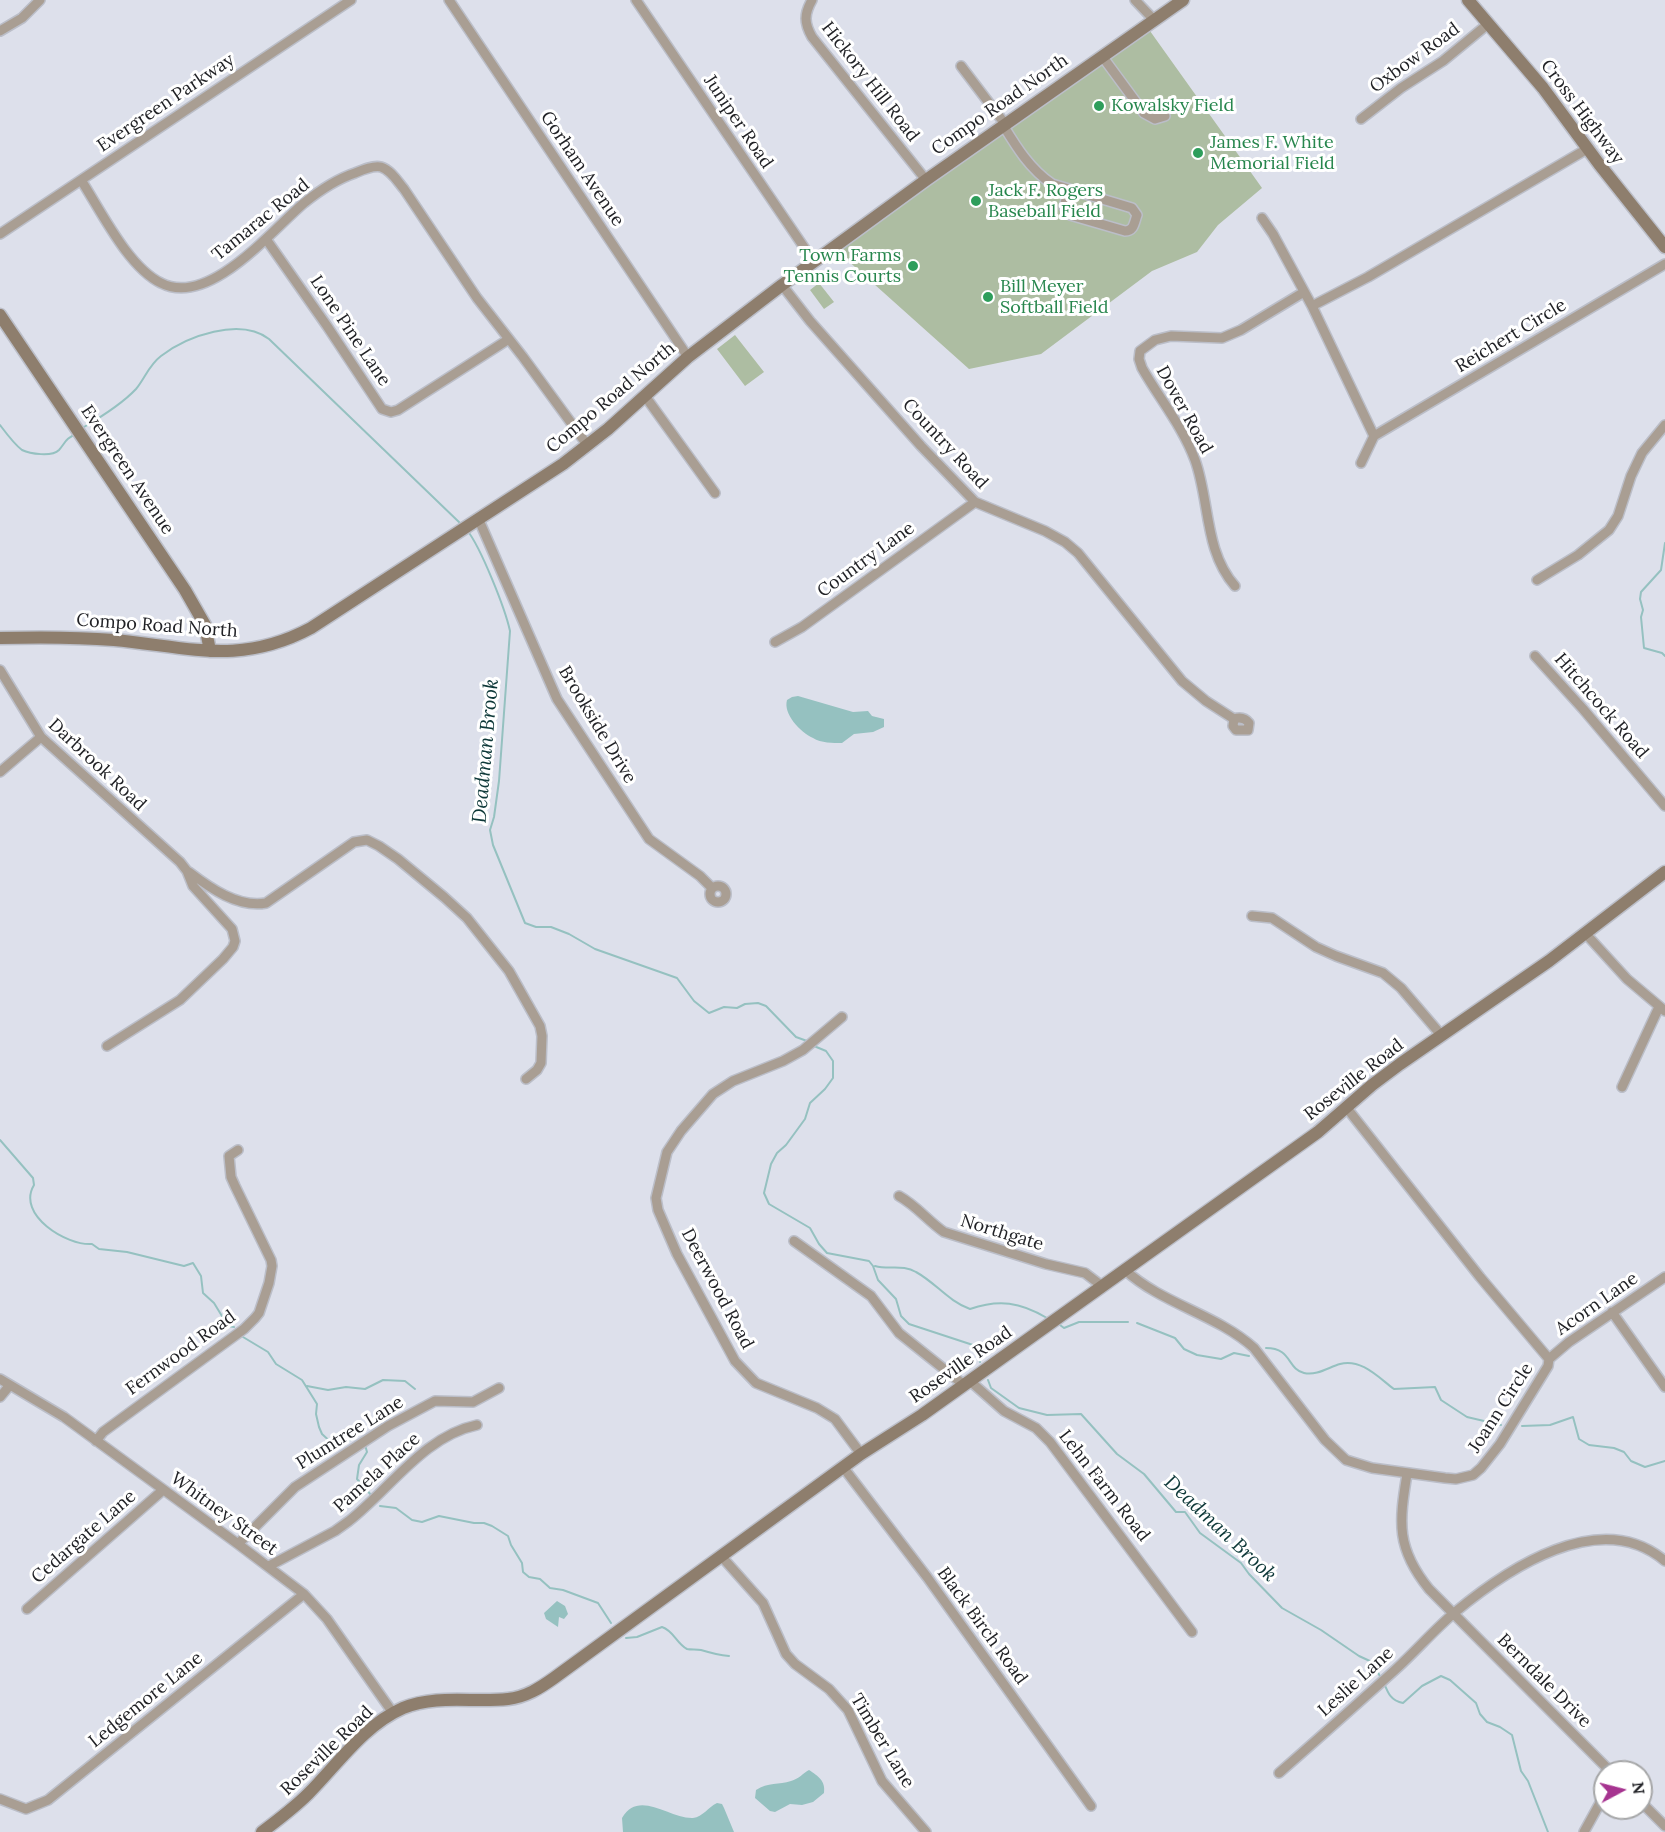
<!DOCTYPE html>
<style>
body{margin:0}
#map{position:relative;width:1665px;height:1832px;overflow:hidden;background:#dde0eb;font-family:Lora,serif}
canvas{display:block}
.north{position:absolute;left:1593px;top:1760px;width:60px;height:60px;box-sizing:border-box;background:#fff;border:2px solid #a6a7a8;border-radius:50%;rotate:83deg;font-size:16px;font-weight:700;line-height:24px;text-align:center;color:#212226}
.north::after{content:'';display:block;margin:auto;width:21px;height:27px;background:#a63490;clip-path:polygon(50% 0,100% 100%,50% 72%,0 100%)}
</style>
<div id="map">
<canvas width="1665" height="1832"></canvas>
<div class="north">N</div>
</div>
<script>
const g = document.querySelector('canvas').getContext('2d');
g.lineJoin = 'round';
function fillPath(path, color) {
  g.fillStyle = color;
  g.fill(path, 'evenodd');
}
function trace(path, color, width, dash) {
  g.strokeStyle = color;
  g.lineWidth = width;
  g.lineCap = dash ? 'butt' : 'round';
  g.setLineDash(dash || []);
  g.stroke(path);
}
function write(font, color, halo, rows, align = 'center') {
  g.font = font + ' Lora,serif';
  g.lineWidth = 6;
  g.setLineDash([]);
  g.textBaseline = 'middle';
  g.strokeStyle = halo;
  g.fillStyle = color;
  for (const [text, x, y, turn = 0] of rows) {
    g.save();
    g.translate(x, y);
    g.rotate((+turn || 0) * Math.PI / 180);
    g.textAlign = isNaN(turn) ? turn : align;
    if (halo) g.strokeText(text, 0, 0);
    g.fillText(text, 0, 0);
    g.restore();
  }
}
const green = new Path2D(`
 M1150,31L1262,188L1218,225L1197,252L1152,271L1041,354L969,369L836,250L937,175Z
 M819,283L834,302L824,309L810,290Z
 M735,335L764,372L745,386L717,349Z`);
const water = new Path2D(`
 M798,696L853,712L868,711L872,716L884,719V727L873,732L854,734L842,743C833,743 821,743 813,738C800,732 783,714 787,700L792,697Z
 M557,1601L565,1606L568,1614L564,1619L559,1617L558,1627L546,1619L544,1613Z
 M809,1770C818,1776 826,1781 824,1793L813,1802L802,1805L790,1804L775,1812L770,1811L755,1798L756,1790C768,1782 779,1785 791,1781C799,1779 803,1773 809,1770Z
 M717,1803L722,1804L724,1808L734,1832H623L622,1818C639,1789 669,1819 693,1818C703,1817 708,1807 717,1803Z`);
const stream = new Path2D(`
 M0,425C6,433 14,444 22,450C30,454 52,457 59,450C66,442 65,439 76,434
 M84,427C101,417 122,404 136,389C145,378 149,365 161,356C187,336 240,317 269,339L461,524
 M467,530C481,548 505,608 510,631L499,781L494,817L490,830L493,845L525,923L536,927H551L569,934L595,949L677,978L694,1001L709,1013L724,1007L737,1008L745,1004L758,1003L766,1006L796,1037L807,1041
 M1665,543L1661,570L1641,592L1640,599L1643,610L1641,617L1644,648L1662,653L1665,656
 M814,1046L826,1051L833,1061V1078L825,1089L810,1103L805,1119L786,1145L777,1153L771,1164L764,1193L769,1204L810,1228L819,1244L827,1253L869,1261L873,1266L878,1280L896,1299L901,1316L909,1324L976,1346L979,1354L980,1362
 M0,1140L33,1178L34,1185C16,1215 67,1246 92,1244L99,1249L127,1252L184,1266L193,1263L201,1276L203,1293L214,1303L228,1326L234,1327
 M875,1266C889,1270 903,1264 916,1272C936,1283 948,1301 970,1309C999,1299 1020,1302 1047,1318
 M1137,1323L1175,1338L1184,1349L1197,1355L1221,1359L1234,1353L1249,1356
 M1060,1325L1064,1328L1079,1322H1128
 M243,1337L268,1352L276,1364L302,1380L317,1404L316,1414L319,1427L322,1434L335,1446C348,1447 350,1437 360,1432
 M1266,1348C1292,1348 1287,1369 1304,1373C1317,1376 1329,1367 1340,1364C1361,1358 1379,1378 1394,1389L1435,1387L1441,1400L1467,1417L1501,1425
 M988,1380L991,1388L1019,1408L1047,1415L1081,1414L1117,1454L1144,1474L1176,1512H1185L1200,1533L1241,1563L1249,1574L1282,1608L1321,1630L1359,1656L1372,1662L1381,1678
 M307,1386L328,1390L346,1387L365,1389L383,1380L405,1381L415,1389
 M1522,1426L1550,1425L1573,1417L1579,1439L1589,1445L1614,1448L1624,1452L1631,1461L1645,1467L1665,1461
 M365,1445L367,1452L359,1465L357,1479L372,1496
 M380,1506L396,1508L412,1520L422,1522L439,1516L474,1523H484L492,1526L508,1536L511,1545L522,1563L523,1572L529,1577L540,1579L550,1588L563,1590L598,1603L611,1623
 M626,1638L637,1637L662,1627C674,1631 676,1643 687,1649C691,1650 697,1649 701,1650C711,1653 719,1655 729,1656
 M1384,1683C1388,1693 1391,1701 1403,1703L1422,1686L1441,1676L1450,1680L1476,1703L1480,1714L1487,1722L1500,1727L1512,1735L1521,1771L1528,1781L1548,1832`);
const street = new Path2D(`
 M449,0L688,357
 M636,0L814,262
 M812,0C804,14 804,23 812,37L926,180
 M1135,0L1154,20
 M0,31L22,18L40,0
 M1102,56L1144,113L1155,119L1165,116
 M961,66L1005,124
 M1361,119L1401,88L1443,61L1488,24
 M1003,125C1017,148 1030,169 1052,184L1132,208L1137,215C1134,223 1134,231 1125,231L1070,215L1064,207L1069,189
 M81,180C101,211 128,267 161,283C209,308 272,230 304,203C319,191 337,179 355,173C362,170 373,165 381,167C391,170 398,182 404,189L477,298L523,357L588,446
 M1262,218L1273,234L1312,306L1374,436
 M0,234L351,0
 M266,239L327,326L382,409L391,412L398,410L509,339
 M782,285L810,321L921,446L975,502L1045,531L1065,542L1078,553L1182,681L1206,701L1234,719C1240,717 1245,718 1249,723L1248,730H1236L1233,726L1234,719
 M1312,306L1368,277L1587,149
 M645,396L715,493
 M1361,463L1374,436L1665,264
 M478,518L557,699L649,839L700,876L712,888
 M1537,580L1578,555L1609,530L1618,516L1631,476L1642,453L1665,425
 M1235,586C1204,551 1210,501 1195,460C1183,427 1159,398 1142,368L1139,359L1140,351L1155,340L1171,336L1222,338L1241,330L1304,292
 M775,642L802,627L975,502
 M1535,656L1583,709L1665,806
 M0,670L41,737L180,862L187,871L193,886L232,929L235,941L233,947L223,959L180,1000L107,1046
 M0,772L41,737
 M189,872C210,888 238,908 266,903L354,842L367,840L379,846L398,859L444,897L467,918L509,971L540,1026L542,1036L541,1063L537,1070L526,1079
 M710 894a8 8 0 1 1 16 0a8 8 0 1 1-16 0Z
 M1252,916L1272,918L1316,947L1336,956L1383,973L1401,988L1442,1036
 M1585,933L1627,979L1665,1011
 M842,1017L803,1050L783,1061L733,1081L713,1094L681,1131L667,1152L656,1198L658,1210L677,1254L735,1361L756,1383L817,1408L835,1419L861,1454
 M1622,1087L1659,1007
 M899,1196C917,1206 928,1221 944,1232L1046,1264L1085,1273L1102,1286
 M794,1241L871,1296L899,1333L964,1385
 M1125,1270C1162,1304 1216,1314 1254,1348L1325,1440L1346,1460L1372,1468L1445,1478L1456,1479L1473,1475L1481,1468L1500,1444L1548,1366L1549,1359L1480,1277L1346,1107
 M1612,1312L1665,1387
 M1549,1359L1569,1342L1665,1277
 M0,1379L64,1417L238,1544L304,1594L327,1619L393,1713
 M970,1381L1004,1411L1036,1428L1050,1442L1192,1632
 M0,1397L10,1385
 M96,1441L103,1432L244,1329L255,1318L259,1313L269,1283L272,1266L271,1260L235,1186L231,1177L229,1156L238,1150
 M843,1467L927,1577L1091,1806
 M1407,1474C1399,1523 1396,1548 1429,1589L1611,1772
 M238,1544L295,1487L388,1426L435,1401L473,1402L499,1388
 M722,1557L763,1603L786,1654L795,1664L829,1689L848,1710L882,1781L926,1832
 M269,1566L335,1531L349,1521C390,1489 424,1436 477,1425
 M27,1609L163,1490
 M1279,1773C1318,1739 1356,1705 1395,1670C1415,1652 1433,1631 1454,1613C1507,1569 1600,1506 1665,1561
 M0,1799L26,1809L48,1800L304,1594
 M1641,1802L1665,1826
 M1584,1832L1605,1794`);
const secondary = new Path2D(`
 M1468,0L1543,88L1599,164L1665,247
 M0,315L185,590L205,625L210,651
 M0,638C38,637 76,637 114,640C189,647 240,666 311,628L563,464L608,429L688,357L782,285L926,180L1183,0
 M262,1832C278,1820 294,1808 308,1794C337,1765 364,1725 403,1708C437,1694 474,1703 508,1699C526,1697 540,1688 554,1678L861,1454L922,1415L1318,1132L1372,1085L1400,1064L1549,961L1665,872`);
const markers = [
 [1099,106,6,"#2e9e5b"],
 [1198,153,6,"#2e9e5b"],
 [976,201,6,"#2e9e5b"],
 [913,266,6,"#2e9e5b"],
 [988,297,6,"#2e9e5b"]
];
const streetNames = [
 ["Oxbow Road",1415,58,-36],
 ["Hickory Hill Road",870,82,52],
 ["Evergreen Parkway",166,103,-34],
 ["Compo Road North",1000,105,-35],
 ["Cross Highway",1582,112,53],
 ["Juniper Road",738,122,56],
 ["Gorham Avenue",582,169,56],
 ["Tamarac Road",261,220,-39],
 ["Lone Pine Lane",350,331,56],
 ["Reichert Circle",1511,336,-31],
 ["Compo Road North",611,398,-40],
 ["Dover Road",1184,410,61],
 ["Country Road",945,444,47],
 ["Evergreen Avenue",127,470,56],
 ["Country Lane",866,560,-36],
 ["Compo Road North",157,626,4],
 ["Hitchcock Road",1601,706,49],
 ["Brookside Drive",597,725,59],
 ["Darbrook Road",97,765,43],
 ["Roseville Road",1354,1080,-38],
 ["Northgate",1002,1233,17],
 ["Deerwood Road",717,1289,62],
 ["Acorn Lane",1597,1304,-35],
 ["Fernwood Road",181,1353,-36],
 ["Roseville Road",961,1365,-35],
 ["Joann Circle",1501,1408,-57],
 ["Plumtree Lane",350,1433,-32],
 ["Pamela Place",377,1473,-42],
 ["Lehn Farm Road",1104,1486,52],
 ["Whitney Street",224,1514,36],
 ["Cedargate Lane",84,1537,-41],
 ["Black Birch Road",982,1626,54],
 ["Berndale Drive",1544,1681,45],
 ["Leslie Lane",1356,1682,-42],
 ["Ledgemore Lane",146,1700,-39],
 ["Timber Lane",882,1741,59],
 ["Roseville Road",327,1751,-44]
];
const leisureNames = [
 ["Kowalsky Field",1111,106],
 ["James F. White",1210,143],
 ["Memorial Field",1210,164],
 ["Jack F. Rogers",988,191],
 ["Baseball Field",988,212],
 ["Town Farms",901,256,"right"],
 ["Tennis Courts",901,277,"right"],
 ["Bill Meyer",1000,287],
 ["Softball Field",1000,308]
];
const waterNames = [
 ["Deadman Brook",486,751,-85],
 ["Deadman Brook",1220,1529,43]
];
fillPath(green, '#adbda2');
fillPath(water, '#95c1c0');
trace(stream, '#95c1c0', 2);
trace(street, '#bbbec8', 12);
trace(secondary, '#bbbec8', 15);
trace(street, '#a99e93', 9);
trace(secondary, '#8e7e6d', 12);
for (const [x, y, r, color] of markers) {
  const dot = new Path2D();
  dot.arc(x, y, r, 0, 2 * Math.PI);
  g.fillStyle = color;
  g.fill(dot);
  trace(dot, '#fff', 2);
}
write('18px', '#212226', '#fff', streetNames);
write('18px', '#27864d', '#fff', leisureNames, 'left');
write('italic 20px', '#0d3838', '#fff', waterNames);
</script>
